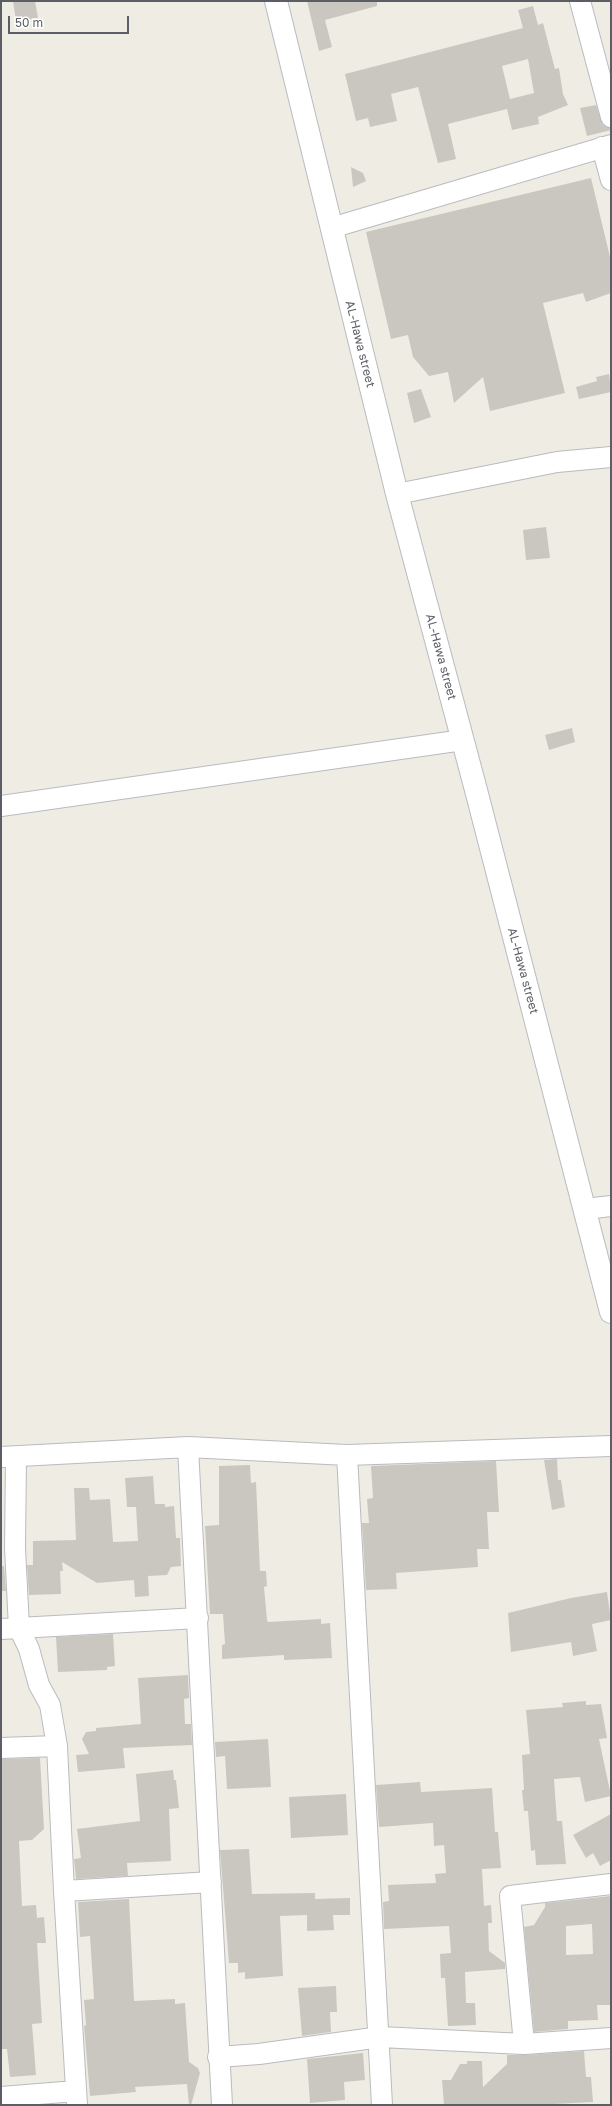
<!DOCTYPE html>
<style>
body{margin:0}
#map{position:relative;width:612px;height:2106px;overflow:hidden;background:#efede3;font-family:"Golos Text",sans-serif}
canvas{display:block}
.frame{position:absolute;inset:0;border:2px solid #5b5f65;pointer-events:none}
.scale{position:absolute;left:8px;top:16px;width:121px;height:18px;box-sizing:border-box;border:2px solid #5b5f65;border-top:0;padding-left:5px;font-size:12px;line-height:14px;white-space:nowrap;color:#5b5f65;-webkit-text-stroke:3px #fff;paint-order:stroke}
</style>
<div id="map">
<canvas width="612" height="2106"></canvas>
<div class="frame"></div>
<div class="scale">50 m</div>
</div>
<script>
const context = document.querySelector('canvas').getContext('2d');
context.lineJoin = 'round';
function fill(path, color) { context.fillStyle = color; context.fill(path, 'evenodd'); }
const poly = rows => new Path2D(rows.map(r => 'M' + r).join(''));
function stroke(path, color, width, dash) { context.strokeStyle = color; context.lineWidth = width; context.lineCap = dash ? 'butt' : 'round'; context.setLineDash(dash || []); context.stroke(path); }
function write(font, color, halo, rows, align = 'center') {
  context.font = font + ' "Golos Text",sans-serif'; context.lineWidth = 4; context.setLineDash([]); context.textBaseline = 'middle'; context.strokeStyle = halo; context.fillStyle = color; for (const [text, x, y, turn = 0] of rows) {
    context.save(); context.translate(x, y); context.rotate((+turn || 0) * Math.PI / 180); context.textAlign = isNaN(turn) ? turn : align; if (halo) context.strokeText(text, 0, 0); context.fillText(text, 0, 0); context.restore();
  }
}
fill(poly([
 [13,1,35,1,38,18,16,21],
 [307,1,377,1,377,6,325,20,332,47,319,51],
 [533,6,538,25,543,23,555,69,559,68,563,94,568,105,538,117,539,124,512,130,507,109,448,124,456,159,438,163,418,87,391,94,397,121,370,127,368,118,356,121,345,74,523,28,518,10],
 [528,59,534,93,510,99,502,66],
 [596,105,603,125,610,128,611,130,587,136,580,108],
 [351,167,363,173,366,181,353,187],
 [591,178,611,261,611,293,586,302,583,293,543,303,565,393,490,411,483,377,454,403,448,372,429,376,413,357,408,335,391,339,366,232],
 [609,374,611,392,579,399,576,387,597,381,596,377],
 [421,389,431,417,414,423,407,393],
 [546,527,550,558,526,560,523,530],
 [572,728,575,742,549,750,545,735],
 [557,1459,558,1480,561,1480,565,1507,552,1510,544,1460],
 [496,1461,499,1512,487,1512,489,1549,477,1549,478,1567,396,1573,397,1589,366,1590,362,1523,369,1523,367,1499,373,1498,371,1466],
 [250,1465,251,1483,256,1482,260,1571,266,1571,267,1586,264,1587,267,1620,268,1622,321,1619,321,1624,330,1623,332,1658,284,1660,284,1655,222,1659,222,1645,225,1644,223,1614,210,1614,205,1526,219,1525,219,1466],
 [153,1476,155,1504,165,1504,165,1507,174,1506,176,1538,180,1538,181,1566,171,1567,167,1575,148,1576,149,1596,135,1597,134,1580,97,1583,62,1562,63,1571,60,1571,61,1594,29,1595,27,1565,33,1565,33,1541,76,1540,74,1488,89,1488,90,1500,110,1499,113,1542,138,1541,136,1507,127,1507,125,1478],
 [1,1566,4,1566,6,1591,1,1591],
 [607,1592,611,1620,592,1624,597,1651,573,1656,571,1642,511,1652,508,1613,571,1598],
 [113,1634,115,1666,107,1667,107,1670,58,1672,56,1637],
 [188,1675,189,1698,184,1699,185,1724,191,1724,192,1745,123,1748,125,1768,78,1772,76,1755,89,1754,82,1739,86,1732,96,1731,96,1728,141,1724,138,1678],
 [586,1701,586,1705,601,1704,607,1738,599,1739,611,1796,585,1802,580,1777,554,1779,557,1821,562,1821,566,1864,536,1865,535,1850,531,1851,528,1811,524,1811,522,1790,524,1790,522,1755,530,1754,526,1710,563,1707,562,1703],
 [268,1739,271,1787,227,1789,225,1756,216,1757,215,1742],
 [40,1758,44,1829,32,1840,19,1841,22,1906,36,1905,37,1918,44,1917,46,1943,37,1943,42,2023,32,2024,36,2075,10,2077,7,2049,1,2049,1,1759],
 [173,1770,174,1780,176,1780,179,1808,169,1809,171,1861,127,1863,128,1876,76,1879,74,1859,81,1858,77,1829,140,1821,136,1774],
 [420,1782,421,1792,492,1788,495,1832,498,1832,501,1868,482,1869,484,1906,491,1905,492,1923,488,1923,489,1951,505,1963,505,1969,465,1972,466,2003,475,2003,476,2025,448,2026,445,1978,441,1978,440,1954,451,1953,449,1926,384,1929,383,1902,389,1901,388,1885,436,1883,435,1874,446,1873,444,1845,434,1846,433,1823,379,1827,376,1785],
 [346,1794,348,1835,291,1838,289,1797],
 [611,1814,611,1860,600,1866,593,1853,586,1858,573,1835],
 [249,1849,252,1894,315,1893,315,1899,350,1898,350,1915,333,1915,334,1930,307,1931,307,1915,280,1916,283,1976,245,1979,245,1972,238,1973,238,1963,229,1963,220,1850],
 [611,1896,611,2005,597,2005,598,2020,568,2021,568,2029,534,2032,524,1927,534,1925,545,1907,545,1903],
 [592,1924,593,1954,566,1955,566,1926],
 [129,1899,134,2001,175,1999,175,2004,185,2003,189,2062,198,2068,200,2073,191,2105,189,2105,187,2084,135,2087,136,2092,90,2096,84,2026,86,2025,84,2000,94,1999,90,1936,80,1937,78,1902],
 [336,1986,337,2012,330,2012,331,2032,302,2036,298,1988],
 [584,2051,586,2077,591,2077,593,2102,534,2105,444,2105,442,2080,451,2080,460,2064,467,2064,467,2061,482,2061,483,2087,507,2064,507,2055,525,2055],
 [363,2053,365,2080,344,2082,345,2100,310,2103,307,2059]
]), '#cac7c0');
const minor = poly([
 [580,1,611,117],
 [602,147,611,180],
 [331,228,611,145],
 [397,494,557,462,611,457],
 [1,806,463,740],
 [585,1209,611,1206],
 [188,1447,222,2105],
 [347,1455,382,2105],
 [1,1457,188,1447,347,1455,611,1446],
 [16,1457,15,1548,19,1628,29,1649,39,1685,50,1705,57,1746,64,1891,77,2105],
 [1,1629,198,1618],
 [1,1748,57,1746],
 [64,1891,211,1882],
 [524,2044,510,1896,611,1884],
 [218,2057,259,2054,380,2037,524,2044,611,2038],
 [1,2097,76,2091]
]);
const tertiary = poly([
 [276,1,397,494,476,790,611,1312]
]);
stroke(minor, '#b8bbc0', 22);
stroke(tertiary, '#b8bbc0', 24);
stroke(minor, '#fff', 20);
stroke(tertiary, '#fff', 22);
write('12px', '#5b5f65', '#fff', [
 ["AL-Hawa street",360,344,76],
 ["AL-Hawa street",441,657,75],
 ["AL-Hawa street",523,971,75]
]);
</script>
